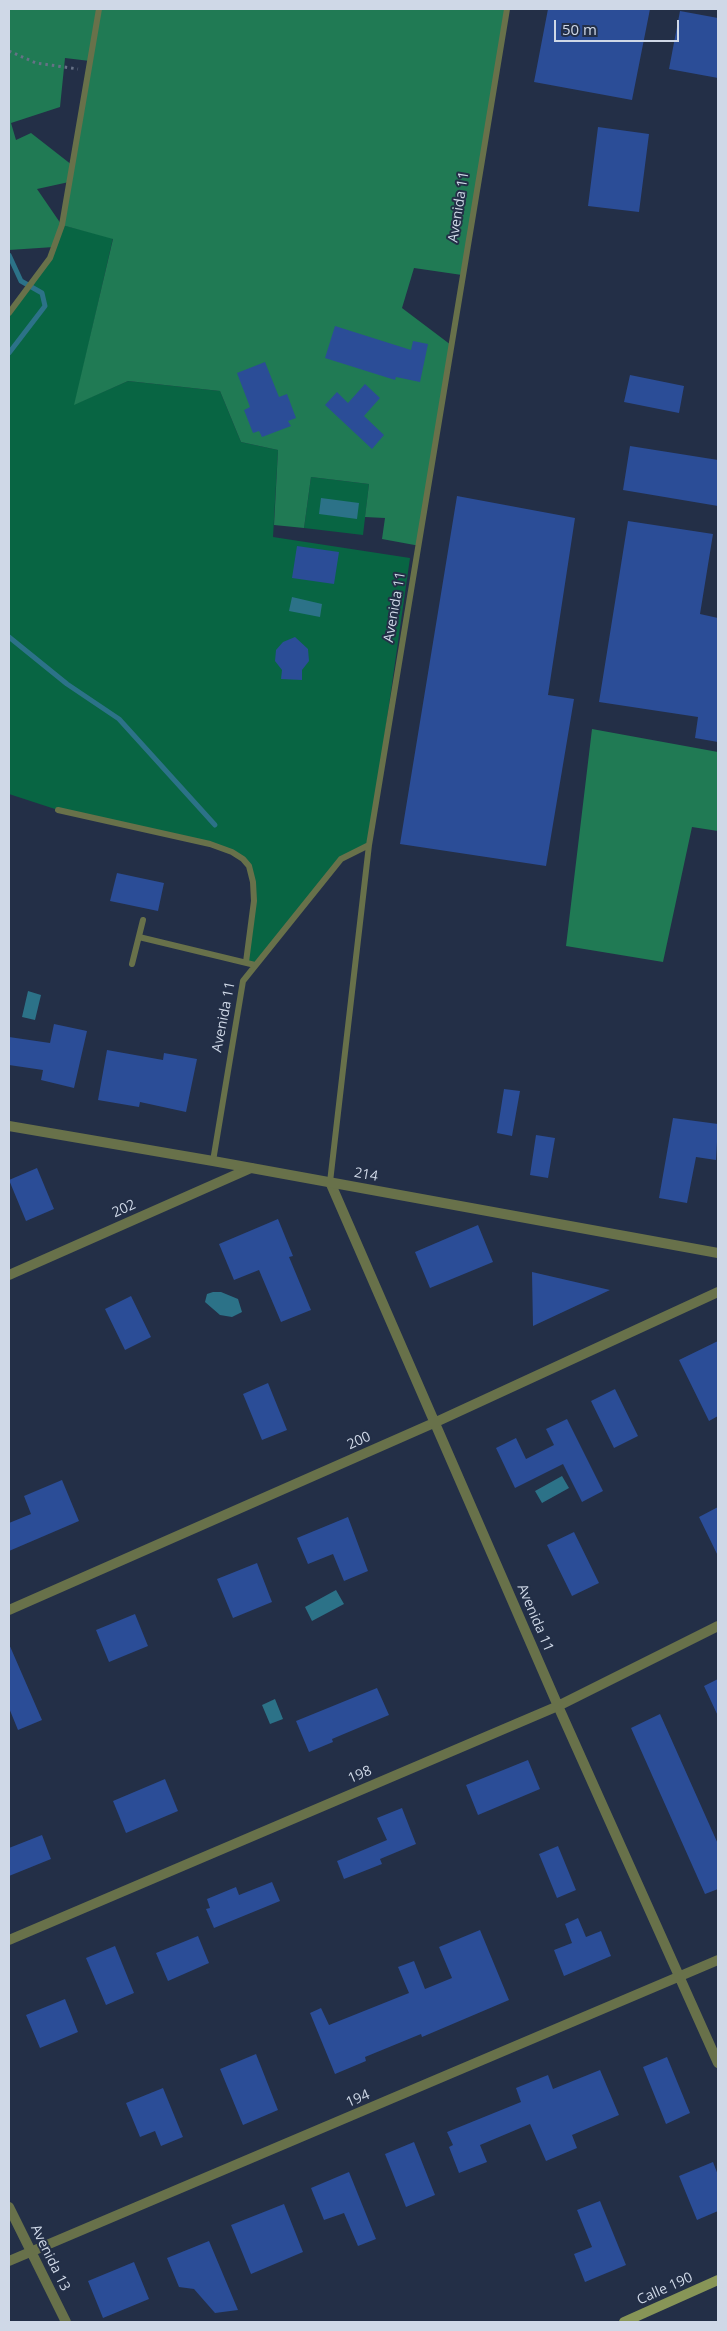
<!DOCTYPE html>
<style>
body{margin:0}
#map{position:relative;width:727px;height:2331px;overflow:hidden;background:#232f47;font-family:"Open Sans",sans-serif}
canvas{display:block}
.frame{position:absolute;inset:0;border:10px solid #cfd8e7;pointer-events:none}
.scale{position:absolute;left:554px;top:20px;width:125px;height:22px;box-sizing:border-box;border:2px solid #cfd8e7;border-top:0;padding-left:6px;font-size:15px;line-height:18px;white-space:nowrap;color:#cfd8e7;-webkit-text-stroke:4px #232f47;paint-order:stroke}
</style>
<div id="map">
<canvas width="727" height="2331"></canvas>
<div class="frame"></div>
<div class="scale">50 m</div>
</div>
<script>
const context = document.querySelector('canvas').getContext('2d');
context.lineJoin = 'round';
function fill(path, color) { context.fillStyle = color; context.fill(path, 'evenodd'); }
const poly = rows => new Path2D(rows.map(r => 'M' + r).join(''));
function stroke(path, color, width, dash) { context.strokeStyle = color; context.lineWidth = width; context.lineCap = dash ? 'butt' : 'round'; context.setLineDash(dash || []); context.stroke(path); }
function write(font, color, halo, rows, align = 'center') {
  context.font = font + ' "Open Sans",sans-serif'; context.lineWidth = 4; context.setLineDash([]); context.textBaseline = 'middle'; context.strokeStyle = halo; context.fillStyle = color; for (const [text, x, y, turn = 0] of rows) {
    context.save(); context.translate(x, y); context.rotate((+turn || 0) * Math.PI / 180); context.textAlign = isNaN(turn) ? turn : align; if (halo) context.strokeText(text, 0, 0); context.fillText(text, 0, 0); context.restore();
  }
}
fill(poly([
 [62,225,113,238,75,404,128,381,220,391,241,442,278,450,273,537,410,558,369,845,341,859,255,965,246,962,254,901,249,866,232,852,58,810,9,794,9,313,42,271],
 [311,477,369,484,363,535,304,528]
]), '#086543');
fill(poly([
 [9,9,99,9,90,61,65,58,60,107,11,123,16,140,31,133,72,165,100,9,507,9,462,275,414,268,402,308,451,345,420,546,382,539,385,518,365,517,369,484,311,477,304,528,274,525,278,450,241,442,220,391,128,381,74,405,113,239,62,225,54,247,9,250],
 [69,182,61,224,37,189],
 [592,729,718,752,718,831,692,827,663,962,566,946]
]), '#207a54');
fill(poly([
 [321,498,359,503,357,519,319,514],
 [292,597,322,604,320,617,289,611],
 [28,991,41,995,35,1020,22,1017],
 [213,1292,221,1292,238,1299,242,1312,232,1317,220,1315,205,1302,207,1294],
 [562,1476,569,1488,542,1503,535,1491],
 [336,1590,344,1604,312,1621,305,1607],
 [275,1699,283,1719,270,1724,262,1705]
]), '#2c7288');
stroke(poly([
 [9,255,21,281,42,293,45,306,9,353],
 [9,637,67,684,119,719,215,825]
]), '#2c7288', 5);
fill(poly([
 [548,9,650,9,632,100,534,82],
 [680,11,718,18,718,78,669,69],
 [598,127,649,134,639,212,588,206],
 [335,326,411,350,413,341,428,344,420,382,396,377,395,380,325,358],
 [265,362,279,397,287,394,296,418,288,421,291,426,262,437,259,431,253,433,244,410,250,407,237,373],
 [630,375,684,386,679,413,624,402],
 [365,384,380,398,364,416,384,435,372,449,325,405,337,392,348,403],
 [630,446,718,460,718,506,623,490],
 [457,496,575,518,548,695,574,699,546,866,400,844],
 [628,521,713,534,700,614,718,618,718,742,695,738,698,717,599,702],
 [297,546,339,552,334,584,292,578],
 [295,637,308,649,309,661,302,670,302,680,281,679,282,670,275,661,276,650,283,642],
 [117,873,164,883,158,911,110,901],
 [54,1024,87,1031,74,1088,41,1080,43,1070,9,1065,9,1037,50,1043],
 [107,1050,163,1060,164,1053,197,1059,186,1112,140,1102,139,1107,98,1100],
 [504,1089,520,1091,512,1136,497,1133],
 [673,1118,718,1124,716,1160,696,1157,687,1203,659,1198],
 [536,1135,555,1138,548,1178,530,1175],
 [37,1168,54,1209,26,1221,9,1180],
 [278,1219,293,1256,289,1257,311,1310,281,1322,259,1270,234,1280,219,1244],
 [478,1225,493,1262,430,1288,415,1252],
 [532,1272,610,1290,533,1326],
 [131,1296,151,1337,125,1350,105,1309],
 [718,1341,718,1416,709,1421,679,1360],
 [268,1383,287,1430,262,1440,243,1394],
 [615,1389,638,1436,614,1448,591,1401],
 [567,1419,603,1491,582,1502,563,1464,515,1488,496,1448,516,1438,526,1459,554,1445,546,1429],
 [62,1480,79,1521,9,1551,9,1523,31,1514,24,1496],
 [718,1507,718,1556,699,1517],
 [348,1517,368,1571,344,1581,333,1554,308,1564,297,1538],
 [574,1532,599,1583,572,1596,547,1545],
 [257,1563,272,1602,233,1618,217,1579],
 [135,1614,148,1646,109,1662,96,1630],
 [9,1644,42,1720,18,1730,9,1708],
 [718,1679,718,1716,704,1686],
 [377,1688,389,1715,332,1739,333,1742,309,1752,296,1721],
 [660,1714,718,1844,718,1889,705,1894,631,1728],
 [528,1760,540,1789,478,1815,466,1785],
 [165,1779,178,1811,126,1833,113,1801],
 [402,1808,416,1844,380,1859,382,1864,344,1879,337,1861,387,1840,377,1818],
 [42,1835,51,1859,9,1876,9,1848],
 [558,1846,576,1890,557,1898,539,1854],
 [272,1882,280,1901,214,1928,206,1909,210,1908,207,1899,236,1887,239,1895],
 [578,1918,586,1937,601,1931,611,1956,564,1976,554,1950,572,1943,565,1924],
 [480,1930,509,2000,422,2037,421,2034,365,2057,366,2061,335,2074,310,2013,321,2008,329,2025,409,1993,398,1967,414,1961,425,1989,452,1978,439,1947],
 [198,1936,209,1963,168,1981,156,1953],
 [115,1946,134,1993,106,2005,86,1958],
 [65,1999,78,2032,40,2048,26,2015],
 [256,2054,278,2110,243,2125,220,2069],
 [667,2057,690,2113,666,2124,643,2067],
 [600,2070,619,2115,572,2135,577,2148,546,2161,530,2124,480,2145,487,2162,459,2173,449,2147,453,2145,447,2132,521,2102,516,2088,548,2075,553,2089],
 [163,2088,183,2137,161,2146,155,2131,140,2137,126,2103],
 [414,2142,435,2195,406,2207,385,2154],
 [713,2162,718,2175,718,2211,697,2220,679,2176],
 [349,2172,376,2239,358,2246,344,2213,324,2220,311,2188],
 [600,2201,626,2265,585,2282,574,2254,592,2247,577,2210],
 [284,2204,303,2252,251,2274,231,2225],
 [209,2241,238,2310,215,2313,194,2289,179,2287,167,2258],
 [134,2262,149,2299,103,2318,88,2281]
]), '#2b4d97');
stroke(poly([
 [9,51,36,63,78,69]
]), '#667186', 3, [2.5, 4]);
stroke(poly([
 [9,313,50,258,62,225,99,9],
 [58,810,210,844,232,852,243,859,249,866,253,882,254,901,246,962],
 [139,937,255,965],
 [132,964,143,920],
 [213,1161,243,981,341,859,369,845,507,9],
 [330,1182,369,845]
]), '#68714a', 6);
stroke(poly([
 [330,1182,558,1706,718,2063],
 [9,1275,251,1168],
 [9,1610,436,1422,718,1292],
 [9,1940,558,1706,718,1626],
 [9,2207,66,2322],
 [9,2261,718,1960]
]), '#68714a', 10);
stroke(poly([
 [9,1126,213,1161,718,1253]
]), '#68714a', 10);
stroke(poly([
 [624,2322,718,2280]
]), '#879557', 10);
write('14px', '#cfd8e7', '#232f47', [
 ["Avenida 11",459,207,-81],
 ["Avenida 11",395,607,-80],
 ["Avenida 11",224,1017,-79],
 ["214",366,1175,10],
 ["202",124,1209,-24],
 ["200",359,1441,-24],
 ["Avenida 11",535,1618,67],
 ["198",360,1775,-23],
 ["194",358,2099,-23],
 ["Avenida 13",50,2258,64],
 ["Calle 190",665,2289,-24]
]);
</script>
